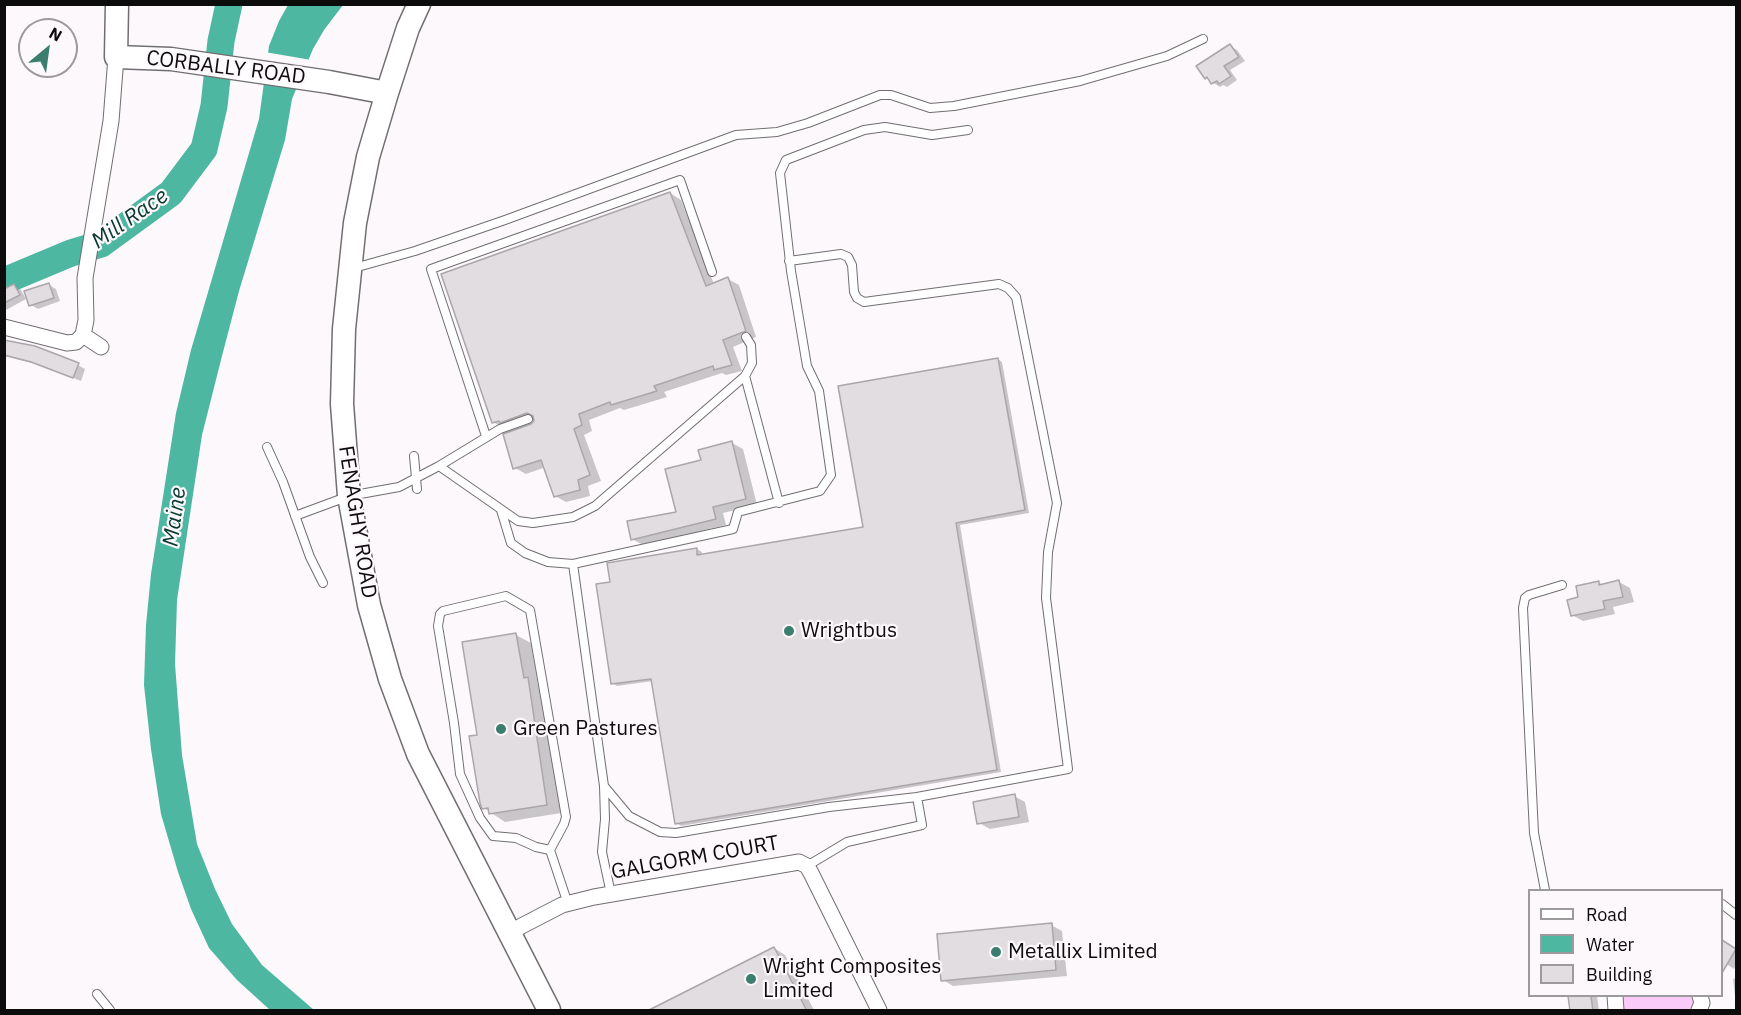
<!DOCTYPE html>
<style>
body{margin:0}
#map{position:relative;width:1741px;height:1015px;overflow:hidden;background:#fcf8fc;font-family:"IBM Plex Sans",sans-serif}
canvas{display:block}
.frame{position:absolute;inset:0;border:6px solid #0d0c0d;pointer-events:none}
.legend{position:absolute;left:1528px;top:889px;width:195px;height:108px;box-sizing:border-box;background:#fcf8fc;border:2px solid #9c9a9c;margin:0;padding:8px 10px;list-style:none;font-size:18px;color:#0d0c0d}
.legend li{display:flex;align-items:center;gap:12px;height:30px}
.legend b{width:30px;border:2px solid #9c9a9c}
.north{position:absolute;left:18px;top:18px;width:60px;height:60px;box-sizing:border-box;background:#fcf8fc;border:2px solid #9c9a9c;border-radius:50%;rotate:29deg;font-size:16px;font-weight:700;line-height:24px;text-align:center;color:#0d0c0d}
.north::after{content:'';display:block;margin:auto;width:21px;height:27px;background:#3b7e6f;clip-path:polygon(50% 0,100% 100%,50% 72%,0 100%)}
</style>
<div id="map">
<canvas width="1741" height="1015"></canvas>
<div class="frame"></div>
<ul class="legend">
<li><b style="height:8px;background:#fff"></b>Road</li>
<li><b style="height:16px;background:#4eb7a1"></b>Water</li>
<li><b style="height:16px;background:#e1dde1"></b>Building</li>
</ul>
<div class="north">N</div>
</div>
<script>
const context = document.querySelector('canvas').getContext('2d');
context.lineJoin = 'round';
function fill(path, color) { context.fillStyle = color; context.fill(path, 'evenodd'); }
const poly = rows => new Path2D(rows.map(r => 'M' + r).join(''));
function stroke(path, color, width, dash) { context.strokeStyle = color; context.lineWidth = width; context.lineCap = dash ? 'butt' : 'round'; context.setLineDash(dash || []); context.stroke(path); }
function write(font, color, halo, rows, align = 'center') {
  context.font = font + ' "IBM Plex Sans",sans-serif'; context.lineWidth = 4.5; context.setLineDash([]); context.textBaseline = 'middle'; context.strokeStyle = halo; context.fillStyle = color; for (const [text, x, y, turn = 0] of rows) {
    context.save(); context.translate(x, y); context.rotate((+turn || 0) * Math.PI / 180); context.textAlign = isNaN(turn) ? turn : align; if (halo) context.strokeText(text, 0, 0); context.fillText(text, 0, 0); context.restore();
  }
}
fill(poly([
 [1622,996,1696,996,1697,1002,1689,1010,1622,1010]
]), '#facbf9');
fill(poly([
 [288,5,343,5,324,30,313,49,292,99,285,140,239,291,222,356,202,435,177,600,175,664,182,755,197,844,215,889,232,924,262,965,314,1010,270,1010,237,980,209,948,191,909,178,872,161,814,151,749,144,685,146,625,151,574,176,413,191,350,259,119,269,46,279,21]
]), '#4eb7a1');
fill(poly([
 [265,52,311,60,300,89,260,83]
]), '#fcf8fc');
fill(poly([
 [1230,46,1237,50,1245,61,1230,70,1237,80,1227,87,1223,85,1220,87,1206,78],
 [670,193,681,200,714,284,728,279,739,285,756,337,733,347,742,371,726,375,722,373,664,392,667,397,624,410,620,408,589,420,592,431,584,435,601,481,588,486,590,496,566,502,555,496,546,467,526,474,515,468,531,426,537,419,512,428,504,428,493,422],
 [49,285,56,289,60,301,38,309,31,305],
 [14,286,21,290,26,299,6,310,4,290],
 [4,341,78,365,85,369,81,381,40,365,4,356],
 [998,359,1002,362,1029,513,960,525,1001,772,681,826,676,823,653,681,617,686,612,683,611,583,609,564,697,549,702,552,701,556,865,528],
 [732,443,743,449,757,505,723,513,726,525,643,545,632,539,678,513,703,462],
 [1598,582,1603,585,1619,582,1630,588,1634,602,1613,607,1615,614,1583,621,1572,615,1580,598],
 [516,635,531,643,538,685,543,688,561,813,505,822,484,808,479,736],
 [1014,796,1025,802,1029,822,990,829,979,823],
 [1051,925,1062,931,1067,976,953,986,943,980],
 [1722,943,1736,951,1736,964,1734,969,1722,961],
 [774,948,785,955,814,1010,651,1010],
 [1736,978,1736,1005,1733,979],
 [1569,996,1597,996,1599,1010,1570,1010]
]), '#0003');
stroke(poly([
 [4,281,71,253,101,244,171,193,204,149,214,106,221,41,229,4]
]), '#4eb7a1', 27);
const building = poly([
 [1230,44,1239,57,1224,66,1231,76,1219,84,1217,81,1211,84,1207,77,1205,79,1196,66,1230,44],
 [670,192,706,286,728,277,746,331,723,340,732,365,714,370,713,366,654,386,657,391,611,405,610,402,579,414,582,425,574,429,590,475,578,480,580,490,554,497,541,460,513,469,503,434,531,424,534,421,533,416,527,413,500,423,499,421,492,423,441,274,670,192],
 [49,283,54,298,29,306,24,291,49,283],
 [14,284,20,295,4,303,4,289,14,284],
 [4,340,35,346,79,363,73,378,31,362,4,355,4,340],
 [998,358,1025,510,956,523,997,770,675,824,651,679,611,684,596,584,610,582,607,563,697,548,697,555,863,527,838,386,998,358],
 [732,441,746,499,713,507,716,519,631,540,627,521,676,512,665,469,701,460,698,450,732,441],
 [1619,580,1623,597,1603,601,1605,609,1571,616,1567,600,1578,597,1576,586,1599,581,1599,585,1619,580],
 [516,633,524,678,528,677,547,805,489,814,488,808,482,809,480,803,469,736,477,735,462,642,516,633],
 [1015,794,1019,817,977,824,973,802,1015,794],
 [1052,923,1056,970,941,981,937,934,1052,923],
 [1722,940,1736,949,1722,973,1722,940],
 [774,947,807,1011,647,1011,774,947],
 [1568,996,1591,996,1593,1011,1570,1011,1568,996]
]);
fill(building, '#e1dde1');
stroke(building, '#aaa6aa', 1.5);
const lane = poly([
 [354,268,415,251,505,220,736,135,777,132,808,123,880,95,891,95,930,108,954,106,1080,81,1167,56,1203,39],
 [745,376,779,503],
 [486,436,431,269,680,180,712,272],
 [267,447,283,482,310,557,323,583],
 [414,456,417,489],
 [439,466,518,521,533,523,573,517,595,506,745,376,752,363,751,345,746,337],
 [501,510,511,543,525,553,548,562,573,564,733,529,738,512,820,491,831,475,819,391,807,366,791,271,780,173,786,160,864,130,885,127,932,135,968,130],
 [295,516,349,496,399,487,439,466,500,429,528,419],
 [573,564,604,786,629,816,660,832,676,833,829,807,917,797,1068,769,1046,598,1048,552,1057,503,1016,297,1008,288,999,284,864,302,857,298,854,292,852,265,848,257,841,254,789,261],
 [604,786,605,819,602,852,611,894],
 [550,850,536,847,516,838,493,836,480,818,460,774,454,723,438,626,440,614,443,611,506,596,530,610,566,817,564,824,550,850,568,904],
 [807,866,847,842,922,825,917,797],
 [1545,890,1534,833,1523,608,1525,598,1529,595,1562,585],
 [1722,904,1736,915],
 [97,994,110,1010]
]);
const street = poly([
 [4,327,67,343,76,342,83,335,86,320,85,278,111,121,116,57],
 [83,335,101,347],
 [508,933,562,905,594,897,799,862,807,866,811,873,879,1010],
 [1615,996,1616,1010],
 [1699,1010,1702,1003,1700,996]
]);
const secondary = poly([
 [117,4,116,57,171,59,329,82,387,93],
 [419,4,408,28,387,93,368,157,355,223,344,329,342,404,349,496,369,605,390,679,418,754,549,1010]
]);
stroke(lane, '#716e71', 10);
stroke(street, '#716e71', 17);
stroke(secondary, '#716e71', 25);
stroke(lane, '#fff', 8);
stroke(street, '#fff', 15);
stroke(secondary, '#fff', 22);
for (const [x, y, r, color] of [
 [789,631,6,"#3b7e6f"],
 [501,729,6,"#3b7e6f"],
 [996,952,6,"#3b7e6f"],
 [751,979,6,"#3b7e6f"]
]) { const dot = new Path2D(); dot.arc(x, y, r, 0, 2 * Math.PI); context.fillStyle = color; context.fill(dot); stroke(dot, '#fcf8fc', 2); }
write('21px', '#0d0c0d', '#fcf8fc', [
 ["CORBALLY ROAD",226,68,7],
 ["FENAGHY ROAD",357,522,81],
 ["GALGORM COURT",695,858,-10]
]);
write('21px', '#0d0c0d', '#fcf8fc', [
 ["Wrightbus",801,631],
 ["Green Pastures",513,729],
 ["Metallix Limited",1008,952],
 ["Wright Composites",763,967],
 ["Limited",763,991]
], 'left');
write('italic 22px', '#073930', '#fcf8fc', [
 ["Mill Race",130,219,-35],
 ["Maine",175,517,-82]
]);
</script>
